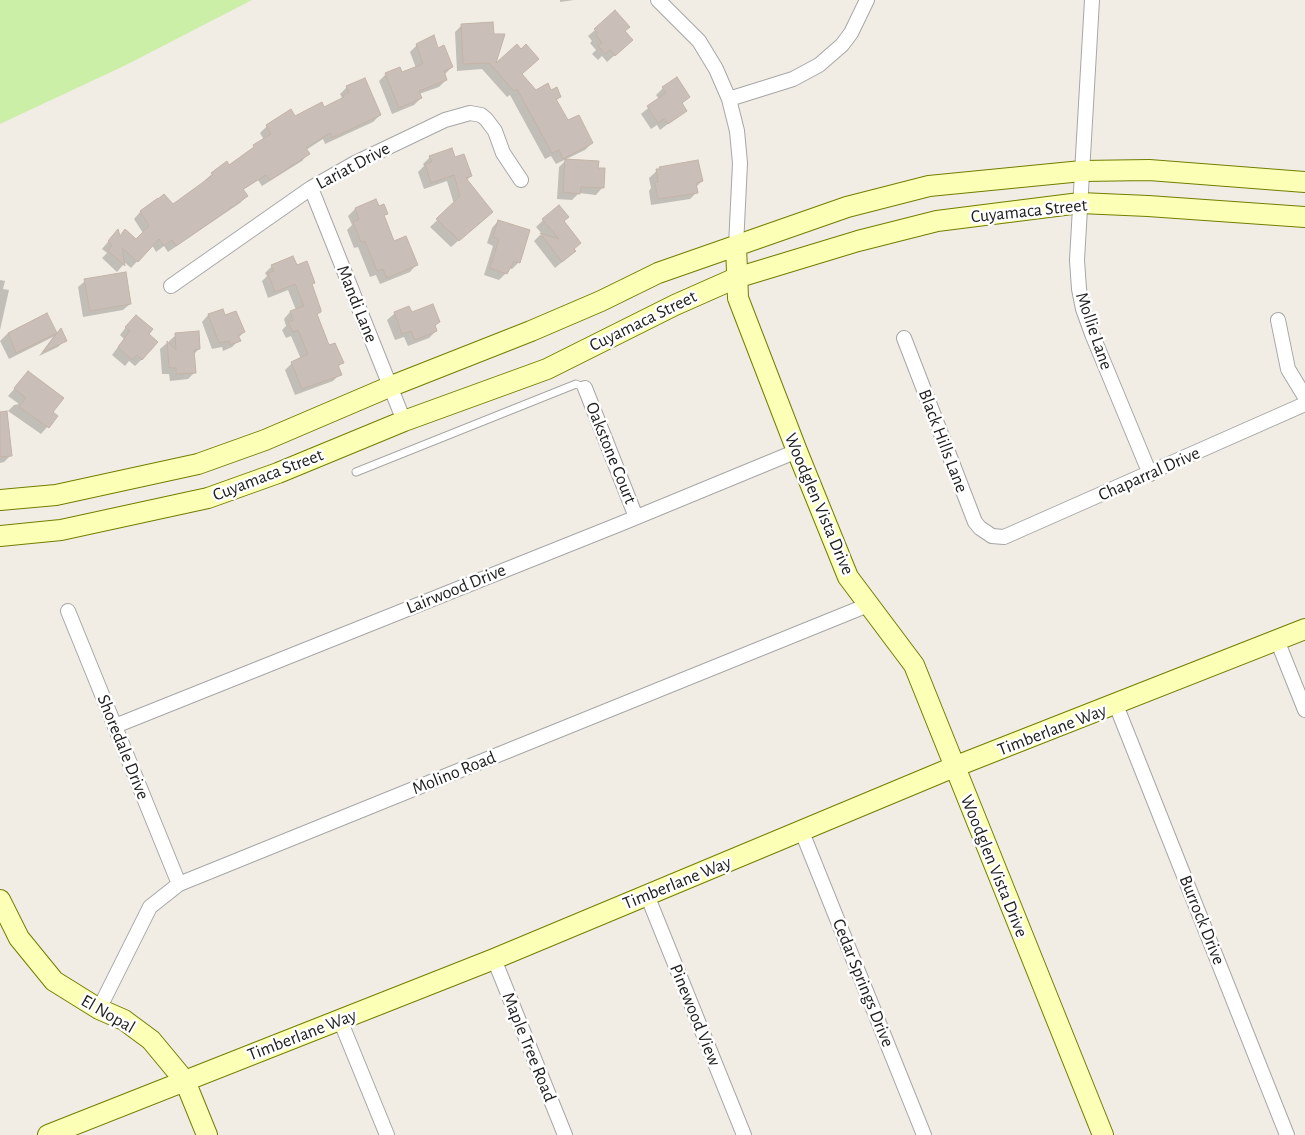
<!DOCTYPE html>
<style>
body{margin:0}
canvas{display:block;background:#f1ede5}
</style>
<canvas width="1305" height="1135"></canvas>
<script>
const context = document.querySelector('canvas').getContext('2d');
context.lineJoin = 'round';
function fill(path, color) { context.fillStyle = color; context.fill(path, 'evenodd'); }
const poly = rows => new Path2D(rows.map(r => 'M' + r).join(''));
function stroke(path, color, width, dash) { context.strokeStyle = color; context.lineWidth = width; context.lineCap = dash ? 'butt' : 'round'; context.setLineDash(dash || []); context.stroke(path); }
function write(font, color, halo, rows, align = 'center') {
  context.font = font + ' "Alegreya Sans",sans-serif'; context.lineWidth = 5; context.setLineDash([]); context.textBaseline = 'middle'; context.strokeStyle = halo; context.fillStyle = color; for (const [text, x, y, turn = 0] of rows) {
    context.save(); context.translate(x, y); context.rotate((+turn || 0) * Math.PI / 180); context.textAlign = isNaN(turn) ? turn : align; if (halo) context.strokeText(text, 0, 0); context.fillText(text, 0, 0); context.restore();
  }
}
fill(poly([
 [0,0,252,0,126,65,0,124]
]), '#cbefa7');
fill(poly([
 [560,0,574,0,560,2],
 [462,25,493,67,521,74,535,91,551,92,560,96,556,101,568,121,592,143,585,150,556,164,551,156,545,159,510,95,507,97,482,69,457,71,455,32],
 [595,30,624,32,624,47,607,62,602,56,598,60,592,54,596,50,590,43,592,41,588,36],
 [417,45,438,49,452,67,445,74,446,80,439,87,419,94,421,98,414,105,392,114,379,81,386,74,401,74,416,68,410,52],
 [347,87,380,115,373,122,325,144,323,139,306,150,308,154,302,161,262,186,258,180,243,190,247,196,240,203,168,252,164,246,156,252,152,245,131,268,123,261,123,265,117,272,102,258,107,253,102,249,112,237,136,241,143,233,134,219,140,212,172,206,206,182,205,180,212,174,229,166,264,140,260,133,267,126,323,109,339,101,342,98,340,94],
 [663,88,689,97,681,104,686,110,660,130,657,125,651,129,641,114,659,99,656,95],
 [430,157,454,159,471,176,466,181,484,218,451,247,430,227,454,204,447,181,424,189,418,172,424,166,423,164],
 [566,160,602,188,596,195,579,193,572,200,557,199,559,167],
 [660,168,702,181,696,187,697,192,690,199,651,205,649,191,651,188,649,178],
 [375,201,378,208,387,213,383,217,393,242,416,265,410,272,380,284,376,275,370,277,358,247,354,248,347,230,352,225,348,216,355,209],
 [543,220,563,222,573,250,567,258,555,268,534,241,540,235,544,236,536,227],
 [498,221,519,262,512,269,509,268,506,273,499,280,484,275,493,246,487,243,492,228],
 [272,266,296,267,314,283,311,285,320,311,316,315,329,347,343,362,337,368,340,374,333,381,295,395,285,370,292,363,301,359,291,336,286,338,282,330,286,326,284,319,290,312,296,310,288,290,268,298,262,281,267,276,265,273],
 [0,280,5,281,3,289,9,290,0,330],
 [85,281,130,304,123,310,83,317,78,287],
 [409,308,411,314,439,322,434,327,436,331,429,338,408,346,404,337,395,340,387,320,394,314],
 [222,310,225,317,244,332,238,338,239,340,232,347,223,351,222,347,212,349,202,322,208,315],
 [47,315,56,334,65,340,58,347,39,356,53,337,9,359,0,341,7,334],
 [129,323,147,334,142,359,135,366,129,361,125,366,112,355,124,339,120,335],
 [176,335,199,349,193,355,194,373,188,379,170,381,169,374,162,374,160,349,167,343,169,345,169,341],
 [22,380,56,417,41,434,8,411,14,405,19,404,8,396],
 [0,414,11,455,4,462,0,463]
]), '#0003');
const building = poly([
 [615,10,630,27,625,31,633,40,615,56,610,50,605,54,598,46,602,43,596,35,598,33,594,29,615,10],
 [493,22,494,34,505,34,496,63,517,44,521,49,526,44,539,59,522,74,536,90,548,83,551,90,557,87,561,97,556,99,568,120,579,115,593,143,563,159,559,150,552,153,517,89,514,91,489,63,463,64,461,24,493,22],
 [434,35,438,48,444,45,453,67,444,71,447,80,419,91,422,98,399,108,385,73,400,67,402,72,423,64,416,44,434,35],
 [677,77,690,97,682,103,687,111,668,124,664,119,658,123,647,106,666,93,662,87,677,77],
 [365,78,381,115,332,138,330,133,306,148,310,154,288,168,270,180,266,175,243,189,248,196,176,246,172,240,164,246,159,239,138,262,122,248,125,266,108,251,112,245,108,241,118,229,120,236,125,229,136,239,149,226,140,211,158,198,158,199,164,194,173,204,213,175,211,173,227,161,229,165,254,147,253,145,271,134,266,125,291,109,295,116,322,102,324,107,344,97,343,95,349,92,346,86,365,78],
 [452,148,455,157,464,154,472,176,466,178,493,212,459,241,453,234,444,227,441,223,436,219,460,196,454,175,431,183,425,164,432,162,429,156,452,148],
 [565,159,599,161,598,168,605,168,604,188,581,187,580,194,563,192,565,159],
 [698,160,703,181,696,183,698,193,658,199,655,183,658,182,656,169,660,169,659,167,698,160],
 [376,199,379,206,384,204,388,214,384,215,394,241,406,236,418,265,387,278,383,269,377,271,365,241,361,242,353,222,359,219,355,208,376,199],
 [559,205,569,217,564,221,581,243,574,249,576,251,562,262,540,233,559,239,542,219,559,205],
 [498,220,530,230,520,263,514,261,507,274,490,268,499,239,493,237,498,220],
 [293,256,297,265,307,261,315,283,312,284,321,310,321,312,317,314,329,345,335,343,344,363,338,365,342,375,302,389,291,362,308,354,298,330,293,332,288,322,293,320,290,311,304,306,295,284,275,292,268,273,274,271,271,265,293,256],
 [126,272,131,304,90,311,84,279,126,272],
 [433,304,440,322,435,325,437,331,415,340,411,331,402,334,394,312,409,306,412,312,433,304],
 [223,309,225,315,236,311,245,332,238,335,241,341,230,345,229,341,219,343,208,314,223,309],
 [47,313,57,333,61,328,67,341,43,352,57,333,16,353,8,333,47,313],
 [136,315,153,329,149,334,158,342,142,360,137,355,132,360,118,347,130,331,125,327,136,315],
 [199,331,200,349,194,350,196,373,176,374,176,368,169,368,167,341,176,350,175,333,199,331],
 [28,371,64,398,53,412,58,416,49,428,19,407,26,398,14,388,28,371],
 [7,411,12,456,0,457,0,412,7,411]
]);
fill(building, '#cabfb8');
stroke(building, '#c4b3a6', 1);
const lane = poly([
 [356,472,576,384,585,388]
]);
const street = poly([
 [658,0,699,41,716,69,729,99,737,131,740,163,736,246],
 [1092,0,1077,260,1079,289,1083,309,1092,334,1150,474],
 [729,99,793,79,819,65,842,45,851,33,867,0],
 [311,188,404,421],
 [171,286,311,188,355,163,445,120,470,113,481,115,486,119,495,131,503,153,521,180],
 [1278,320,1288,369,1305,397],
 [904,338,975,522,980,528,992,536,1004,537,1305,404],
 [585,388,636,517],
 [68,611,179,884],
 [1277,640,1305,710],
 [1116,705,1287,1135],
 [115,726,620,524,797,451],
 [802,832,924,1135],
 [647,895,744,1135],
 [494,959,565,1135],
 [99,1009,150,907,179,884,868,605],
 [340,1020,387,1135]
]);
const secondary = poly([
 [736,246,738,298,797,451,848,577,914,665,1103,1135],
 [0,500,56,495,198,464,265,440,389,387,531,331,601,301,658,273,847,207,929,186,1082,171,1149,170,1305,182],
 [0,536,61,530,208,498,278,473,404,421,547,369,675,305,736,278,858,241,937,221,1080,203,1148,206,1305,217],
 [0,900,19,938,54,981,99,1009,124,1020,151,1040,185,1081,207,1135],
 [48,1135,494,959,954,767,1305,629]
]);
stroke(lane, '#a7a7a7', 9);
stroke(street, '#a7a7a7', 16);
stroke(secondary, '#717e00', 22);
stroke(lane, '#fff', 7);
stroke(street, '#fff', 14);
stroke(secondary, '#fcffb6', 20);
write('18px', '#202020', '#fff', [
 ["Lariat Drive",353,166,-28],
 ["Cuyamaca Street",1029,211,-6],
 ["Mandi Lane",357,304,68],
 ["Cuyamaca Street",643,321,-26],
 ["Mollie Lane",1094,331,71],
 ["Black Hills Lane",943,441,69],
 ["Oakstone Court",611,453,68],
 ["Chaparral Drive",1149,474,-24],
 ["Cuyamaca Street",268,475,-21],
 ["Woodglen Vista Drive",819,504,67],
 ["Lairwood Drive",456,589,-22],
 ["Timberlane Way",1052,730,-21],
 ["Shoredale Drive",123,747,68],
 ["Molino Road",454,773,-22],
 ["Woodglen Vista Drive",994,866,68],
 ["Timberlane Way",677,883,-22],
 ["Burrock Drive",1202,920,68],
 ["Cedar Springs Drive",863,983,68],
 ["El Nopal",108,1014,30],
 ["Pinewood View",695,1015,68],
 ["Timberlane Way",302,1035,-21],
 ["Maple Tree Road",529,1047,68]
]);
</script>
